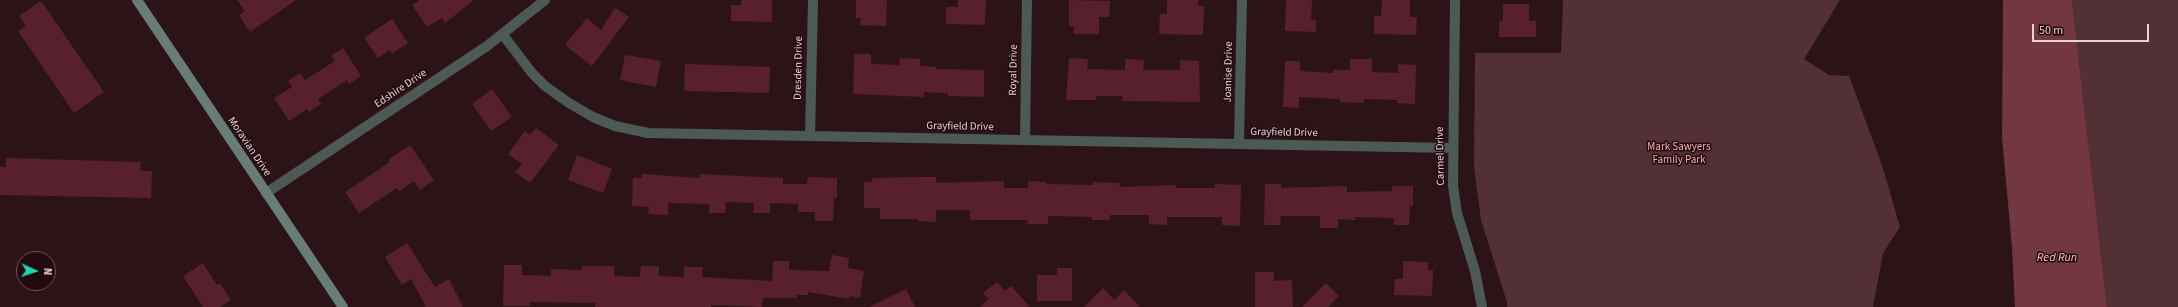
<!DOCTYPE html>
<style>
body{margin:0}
#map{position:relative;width:2178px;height:307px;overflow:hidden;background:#2c1317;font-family:"Source Sans 3",sans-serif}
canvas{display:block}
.north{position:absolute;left:16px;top:251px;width:40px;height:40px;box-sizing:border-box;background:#210a0e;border:1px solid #705a5e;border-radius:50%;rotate:93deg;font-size:11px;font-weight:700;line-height:16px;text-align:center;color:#e6d3d5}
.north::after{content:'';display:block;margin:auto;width:14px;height:18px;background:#1bd5b1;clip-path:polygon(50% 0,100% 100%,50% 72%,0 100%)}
.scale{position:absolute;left:2032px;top:24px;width:117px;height:18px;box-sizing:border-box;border:2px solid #e6d3d5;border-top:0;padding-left:5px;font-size:12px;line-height:14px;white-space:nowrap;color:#e6d3d5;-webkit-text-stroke:3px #210a0e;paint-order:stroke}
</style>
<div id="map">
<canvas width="2178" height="307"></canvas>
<div class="north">N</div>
<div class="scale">50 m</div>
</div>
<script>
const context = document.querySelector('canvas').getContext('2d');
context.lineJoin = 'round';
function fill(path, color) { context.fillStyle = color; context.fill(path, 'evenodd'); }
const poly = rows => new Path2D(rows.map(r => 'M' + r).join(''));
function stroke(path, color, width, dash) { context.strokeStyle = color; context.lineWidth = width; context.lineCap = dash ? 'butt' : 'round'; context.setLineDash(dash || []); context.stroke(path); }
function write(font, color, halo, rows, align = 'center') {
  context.font = font + ' "Source Sans 3",sans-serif'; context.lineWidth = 3; context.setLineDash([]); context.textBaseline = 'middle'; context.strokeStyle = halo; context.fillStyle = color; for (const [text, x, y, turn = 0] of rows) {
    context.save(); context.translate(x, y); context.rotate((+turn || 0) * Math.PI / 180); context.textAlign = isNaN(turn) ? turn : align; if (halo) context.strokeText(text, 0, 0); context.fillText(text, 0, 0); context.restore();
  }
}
fill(poly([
 [1563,0,1840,0,1804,59,1829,75,1849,76,1883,168,1900,227,1883,253,1873,307,1507,307,1507,302,1481,220,1474,167,1475,53,1561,53],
 [2072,0,2178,0,2178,307,2107,307]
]), '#523035');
fill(poly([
 [2003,0,2072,0,2107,307,2015,307,2012,248,2002,137]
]), '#723741');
fill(poly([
 [237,0,296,0,250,32,239,15,245,11],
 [420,0,474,0,445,23,442,18,427,27,412,5],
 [741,0,772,0,772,22,731,21,731,5,741,5],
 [856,0,887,0,886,26,860,25,861,18,856,18],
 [958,0,986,0,985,25,946,24,946,7,958,7],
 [1069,0,1110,1,1109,17,1099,17,1099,34,1073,34,1074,26,1069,26],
 [1167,0,1198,0,1198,6,1204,6,1203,35,1159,34,1160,14,1167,14],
 [1286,0,1312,0,1311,19,1316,20,1316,32,1285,31],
 [1382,0,1410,0,1410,17,1417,17,1416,35,1374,34,1374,16,1381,16],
 [41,1,104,92,74,113,18,31,26,26,19,16],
 [1503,4,1529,4,1529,21,1536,21,1536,37,1499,37,1499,21,1503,21],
 [615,8,629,17,592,66,565,45,587,18,601,30],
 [392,19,408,43,392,54,390,50,378,58,364,38],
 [343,48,361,76,349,84,347,80,318,99,321,104,309,112,307,109,289,121,274,98,292,87,288,81,300,73,305,80,335,61,331,56],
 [854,54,871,54,871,64,899,65,900,58,920,59,920,66,936,67,936,69,984,70,984,97,948,96,948,93,924,92,924,97,853,94],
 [625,55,661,61,656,87,620,80],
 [1069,58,1088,59,1087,69,1125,70,1125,59,1144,60,1143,70,1180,70,1180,60,1199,61,1200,102,1122,101,1123,96,1096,96,1096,100,1066,100],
 [1350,59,1372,59,1372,72,1398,73,1398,64,1416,65,1415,104,1397,103,1397,100,1364,99,1364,103,1340,102,1340,99,1299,97,1299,108,1283,107,1285,61,1300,61,1300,71,1333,73,1333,70,1350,70],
 [685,64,770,67,769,93,684,91],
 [492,89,512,117,491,131,472,104],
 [536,128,559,145,530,183,515,172,522,164,508,154,525,131,530,135],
 [410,145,434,180,420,190,414,181,400,191,397,188,359,213,345,192,390,162,388,160],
 [577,155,612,169,603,193,568,180],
 [6,158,141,162,140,171,152,171,151,198,0,195,0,167,6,167],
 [642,174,699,178,700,174,783,178,783,184,807,184,808,177,837,178,837,198,834,198,833,221,815,221,815,212,798,212,798,204,770,203,770,213,753,213,754,203,726,202,725,213,709,213,709,204,668,203,668,215,648,214,649,207,632,206,633,178,642,178],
 [918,177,936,177,936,183,1004,181,1004,188,1028,188,1028,181,1046,182,1046,184,1093,185,1093,182,1119,183,1120,187,1176,185,1176,188,1215,188,1215,184,1241,185,1240,226,1222,225,1222,217,1167,217,1167,225,1149,224,1149,215,1110,215,1110,220,1092,220,1092,217,1048,216,1048,224,1027,224,1028,220,970,220,970,210,936,210,936,222,918,221,918,219,880,219,880,208,864,208,864,182,872,182,872,178],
 [1265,184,1281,184,1281,188,1347,186,1347,192,1392,191,1392,186,1413,186,1413,206,1410,206,1409,225,1394,225,1394,218,1355,217,1355,220,1338,219,1338,228,1320,228,1320,216,1281,216,1280,225,1264,225],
 [407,243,435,287,449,279,463,307,426,307,411,279,402,285,385,257],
 [832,255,849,258,848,268,864,271,860,298,849,296,849,299,808,292,808,295,797,295,797,298,763,298,762,307,711,305,711,307,595,307,595,303,530,302,530,306,503,306,504,265,522,265,522,275,551,276,551,269,582,270,582,266,614,266,614,276,640,277,641,266,659,266,659,276,684,277,684,267,703,267,702,277,772,281,773,261,789,261,789,270,829,271],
 [1403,261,1428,262,1428,270,1433,270,1432,296,1394,295,1395,279,1403,279],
 [203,263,217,285,220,283,231,300,220,307,203,307,183,276],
 [1057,268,1072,268,1072,301,1037,301,1037,275,1057,275],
 [1255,272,1274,272,1274,281,1292,280,1293,307,1255,307],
 [997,282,1005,291,1011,286,1030,307,980,307,989,299,983,293],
 [1326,283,1339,296,1328,307,1302,307],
 [1103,288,1114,300,1124,290,1140,307,1084,307],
 [906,289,915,307,869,307]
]), '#58202c');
stroke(poly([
 [1455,0,1453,186,1457,213,1475,271,1482,307],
 [503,35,532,73,545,86,569,103,593,117,615,126,648,133,1452,148],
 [810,136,813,0],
 [1025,140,1027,0],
 [1239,144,1242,0],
 [266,193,487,46,545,0]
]), '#4c5a56', 10);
stroke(poly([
 [137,0,343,307]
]), '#677e77', 10);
write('11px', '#e6d3d5', '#210a0e', [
 ["Dresden Drive",799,68,-89],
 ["Royal Drive",1014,70,-89],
 ["Joanise Drive",1229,72,-89],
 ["Edshire Drive",401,89,-34],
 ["Grayfield Drive",960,127,1],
 ["Grayfield Drive",1284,133,1],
 ["Moravian Drive",249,147,56],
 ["Carmel Drive",1441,156,-91]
]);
write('11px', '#faadb8', '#210a0e', [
 ["Mark Sawyers",1679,148],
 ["Family Park",1679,161]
]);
write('italic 12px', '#fdc2c9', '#210a0e', [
 ["Red Run",2057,258]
]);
</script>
